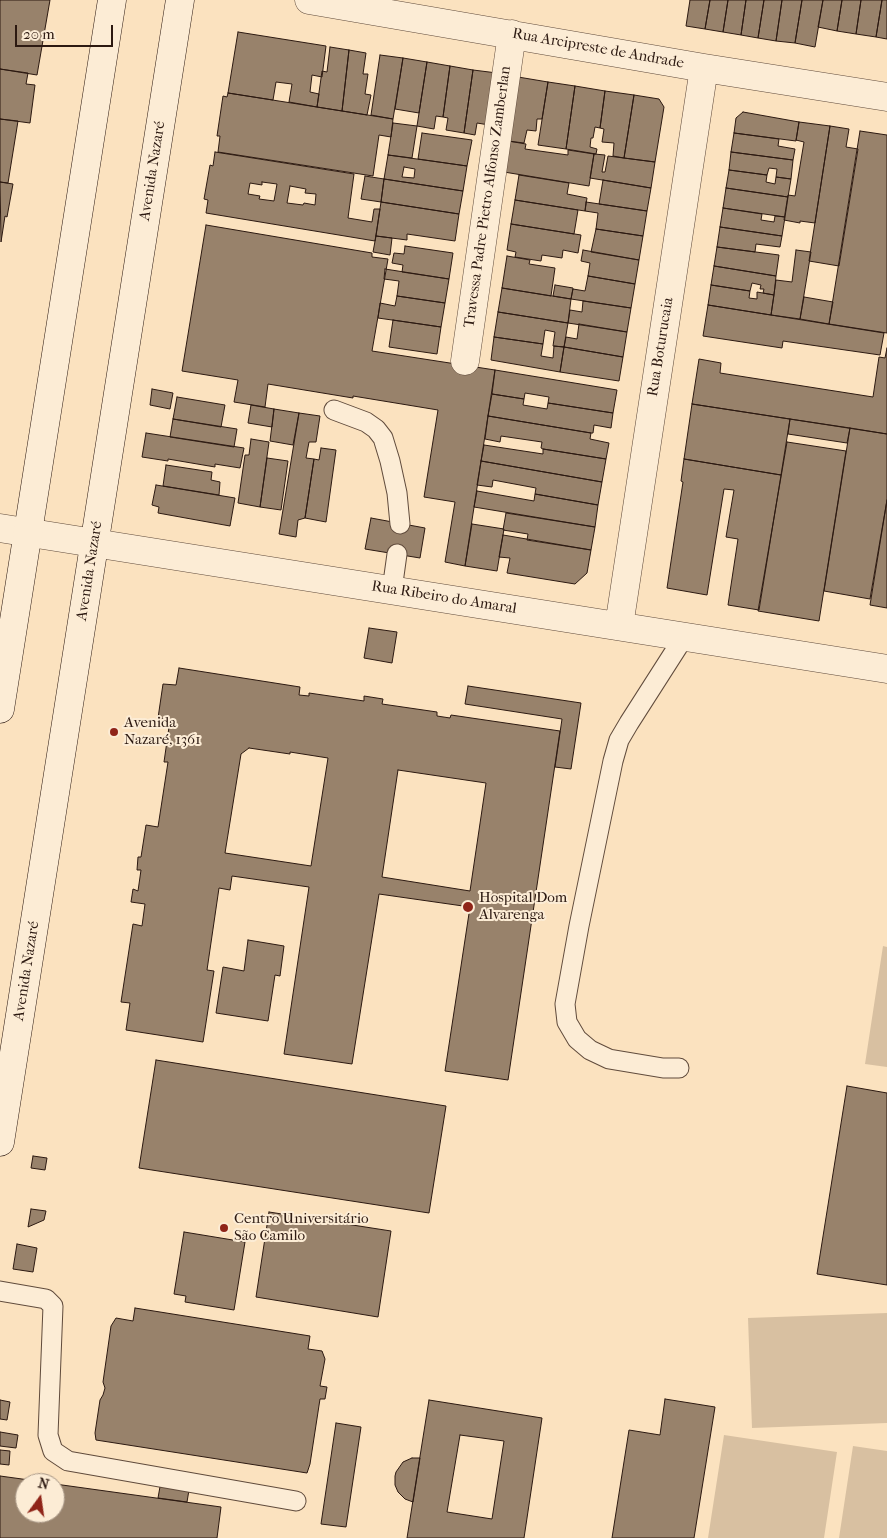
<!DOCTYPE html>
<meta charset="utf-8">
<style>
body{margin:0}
#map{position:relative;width:887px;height:1538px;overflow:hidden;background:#fbe2bf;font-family:"IM FELL French Canon",serif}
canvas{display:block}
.north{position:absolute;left:15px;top:1473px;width:50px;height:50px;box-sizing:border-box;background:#fcecd5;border:1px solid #a99887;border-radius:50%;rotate:14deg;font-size:14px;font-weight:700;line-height:20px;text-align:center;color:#2c1911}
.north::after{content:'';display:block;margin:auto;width:18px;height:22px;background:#8f2418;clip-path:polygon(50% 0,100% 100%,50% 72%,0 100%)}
.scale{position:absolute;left:15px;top:25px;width:98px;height:22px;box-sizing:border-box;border:2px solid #2c1911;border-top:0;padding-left:6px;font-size:15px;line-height:18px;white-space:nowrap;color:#2c1911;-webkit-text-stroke:4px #fcecd5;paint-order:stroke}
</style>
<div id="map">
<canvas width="887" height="1538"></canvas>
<div class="north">N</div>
<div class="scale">20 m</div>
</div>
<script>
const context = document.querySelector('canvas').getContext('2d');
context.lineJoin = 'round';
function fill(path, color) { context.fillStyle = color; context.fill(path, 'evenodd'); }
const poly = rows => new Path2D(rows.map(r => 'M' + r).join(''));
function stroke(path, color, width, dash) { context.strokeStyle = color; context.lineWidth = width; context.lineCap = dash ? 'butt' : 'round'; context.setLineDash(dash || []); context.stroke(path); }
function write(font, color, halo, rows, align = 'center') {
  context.font = font + ' "IM FELL French Canon",serif'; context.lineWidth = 4; context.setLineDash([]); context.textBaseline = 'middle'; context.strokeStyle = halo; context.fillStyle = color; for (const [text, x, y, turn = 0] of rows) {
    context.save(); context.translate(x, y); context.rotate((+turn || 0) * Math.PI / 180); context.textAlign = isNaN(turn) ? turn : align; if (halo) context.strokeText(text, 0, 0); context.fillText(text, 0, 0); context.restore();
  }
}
fill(poly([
 [883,946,887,947,887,1067,865,1064],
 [887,1313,887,1423,752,1428,748,1318],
 [724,1435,837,1452,824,1538,708,1538],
 [853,1446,887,1451,887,1538,839,1538]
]), '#d8c0a1');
const building = poly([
 [0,0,50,0,37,75,0,69,0,0],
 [690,0,710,0,705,29,686,26,690,0],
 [710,0,728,0,723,32,705,29,710,0],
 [728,0,746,0,741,35,723,32,728,0],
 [746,0,764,0,758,38,741,35,746,0],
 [764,0,782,0,776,41,758,38,764,0],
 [782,0,802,0,795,43,776,41,782,0],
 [802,0,823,0,815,47,795,43,802,0],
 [823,0,842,0,837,31,818,27,823,0],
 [842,0,861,0,856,34,837,31,842,0],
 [861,0,882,0,876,37,856,34,861,0],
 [882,0,887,0,887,39,876,37,882,0],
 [238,32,326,46,322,77,312,75,310,92,319,94,317,107,289,102,292,84,276,82,273,100,228,93,238,32],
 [330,47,349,50,342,111,317,107,322,71,327,72,330,47],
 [349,50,366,53,363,74,368,74,365,94,371,95,367,115,342,111,349,50],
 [380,55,403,58,393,119,371,115,380,55],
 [403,58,427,62,419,113,395,109,403,58],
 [427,62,450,66,443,117,436,116,434,129,417,126,427,62],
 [450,66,473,70,464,133,446,130,448,118,443,117,450,66],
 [0,69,28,73,26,84,35,85,30,123,0,119,0,69],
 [473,70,497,73,489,125,477,123,475,135,464,133,473,70],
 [518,77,548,82,542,119,537,119,536,131,527,130,524,143,508,141,518,77],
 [548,82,575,86,566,149,538,145,548,82],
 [575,86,605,91,600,128,595,127,593,138,591,138,590,147,597,149,596,154,566,149,575,86],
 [605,91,634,95,624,158,613,156,614,143,602,142,604,129,600,128,605,91],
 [228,93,393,119,391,137,379,135,373,176,218,152,220,136,217,136,223,96,227,97,228,93],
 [634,95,659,99,664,107,655,162,624,158,634,95],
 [743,112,799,122,796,141,734,133,736,118,743,112],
 [0,119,18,121,8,183,0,182,0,119],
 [799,122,830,126,815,223,800,221,800,223,784,220,788,195,795,196,804,142,796,140,799,122],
 [393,123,417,126,412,158,388,155,393,123],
 [830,126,849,129,846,147,858,149,839,266,809,261,830,126],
 [860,131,887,135,887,333,829,324,860,131],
 [422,133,472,140,467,166,418,159,422,133],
 [734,133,779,139,778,146,795,149,793,160,731,152,734,133],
 [508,141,526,144,525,149,568,155,568,150,594,154,589,186,504,172,508,141],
 [215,152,354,174,348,218,372,222,374,209,380,209,375,241,206,213,208,200,204,199,210,165,213,166,215,152],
 [262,182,277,184,274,201,259,199,260,196,248,194,250,183,262,185,262,182],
 [290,186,306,189,305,193,316,194,315,205,304,203,303,205,287,203,290,186],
 [731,152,793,160,791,179,776,177,777,169,769,168,767,175,729,170,731,152],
 [594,154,605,155,602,172,605,172,608,156,655,162,651,188,590,178,594,154],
 [388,155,467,166,463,191,384,179,388,155],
 [404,167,415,169,414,178,402,177,404,167],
 [729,170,767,175,766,182,775,184,776,177,791,179,788,197,726,188,729,170],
 [519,175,569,183,567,194,587,198,585,211,515,200,519,175],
 [365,176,384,179,381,202,361,199,365,176],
 [384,179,463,191,459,214,381,202,384,179],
 [603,180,651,188,647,211,599,204,603,180],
 [0,182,13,184,7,217,5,216,1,242,0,182],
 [726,188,788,197,785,217,723,208,726,188],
 [515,200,578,210,574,234,511,224,515,200],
 [381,202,459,214,455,241,407,234,407,240,376,236,381,202],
 [586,202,647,211,643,236,596,229,598,213,585,211,586,202],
 [723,208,762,214,761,220,774,222,775,216,785,217,782,236,720,227,723,208],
 [511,224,581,235,578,253,563,250,562,258,542,255,541,261,515,257,516,252,507,250,511,224],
 [206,225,372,253,372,257,388,259,372,351,495,370,465,566,445,562,455,502,424,497,438,410,353,396,353,398,268,384,265,407,234,402,238,380,182,371,206,225],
 [720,227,782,236,780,247,756,244,755,252,717,247,720,227],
 [596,229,643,236,639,260,591,252,596,229],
 [376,236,392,238,390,255,373,252,376,236],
 [405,246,453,253,449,279,402,272,403,265,392,263,394,253,404,254,405,246],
 [717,247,779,255,776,276,714,266,717,247],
 [583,250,639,260,635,284,588,276,590,263,581,261,583,250],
 [796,250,811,252,800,319,771,315,776,280,792,282,796,250],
 [507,256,530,260,529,264,555,268,551,296,502,288,507,256],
 [714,266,776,276,774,295,763,293,764,289,760,289,761,285,752,283,750,291,711,285,714,266],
 [385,269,449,279,445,303,397,296,399,281,384,279,385,269],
 [588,276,635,284,631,308,571,299,573,289,585,291,588,276],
 [555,285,573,288,571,299,553,296,555,285],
 [711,285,750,291,749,298,757,299,757,292,774,295,771,315,708,305,711,285],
 [502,288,571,299,568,323,498,312,502,288],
 [397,296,445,303,441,327,378,318,380,303,395,306,397,296],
 [804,297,833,302,829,324,800,319,804,297],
 [583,301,631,308,627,332,568,323,570,310,582,312,583,301],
 [708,305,884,333,880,355,783,341,782,348,703,336,708,305],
 [498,312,568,323,564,347,553,346,555,332,545,330,543,344,494,337,498,312],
 [393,320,441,327,437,354,389,347,393,320],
 [579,324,627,332,623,357,564,347,566,337,577,339,579,324],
 [494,337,543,344,541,356,553,358,554,346,564,347,560,372,491,360,494,337],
 [564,347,623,357,619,381,560,372,564,347],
 [887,348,887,434,692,404,699,359,721,363,720,373,873,397,879,357,885,358,887,348],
 [495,370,617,390,613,413,548,403,549,397,525,393,524,399,492,394,495,370],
 [152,389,173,393,170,409,150,405,152,389],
 [492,394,524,399,523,405,547,409,548,403,613,413,611,428,594,425,593,433,591,433,488,416,492,394],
 [177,397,225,405,221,427,173,419,177,397],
 [692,404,790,419,781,475,684,459,692,404],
 [251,405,274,409,272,427,248,423,251,405],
 [274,409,299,413,293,445,270,441,274,409],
 [299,413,320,416,316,442,309,442,306,458,314,459,305,518,298,520,296,537,279,534,299,413],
 [488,416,591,433,590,439,609,443,606,459,543,449,541,448,542,442,501,436,500,442,485,439,488,416],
 [173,419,237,429,234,447,170,437,173,419],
 [790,419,850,428,847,443,788,434,790,419],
 [850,428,887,434,887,500,870,599,824,591,850,428],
 [146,433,244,448,240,468,215,464,215,467,168,459,168,461,142,457,146,433],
 [251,439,269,442,260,507,238,503,245,455,249,455,251,439],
 [787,442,846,451,819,621,758,611,787,442],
 [484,445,543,454,543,449,606,459,602,482,481,461,484,445],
 [321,448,336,450,326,522,305,518,314,459,319,460,321,448],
 [267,458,288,461,281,510,260,507,267,458],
 [684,459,781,475,759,610,728,605,738,539,726,537,734,490,724,489,707,595,667,588,683,482,681,481,684,459],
 [481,461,602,482,598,505,535,494,536,488,493,480,492,487,477,485,481,461],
 [166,465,212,472,211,480,220,482,219,495,163,486,166,465],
 [156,485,235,498,230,526,158,513,159,507,152,505,156,485],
 [477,491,534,501,535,494,598,505,595,527,474,507,477,491],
 [887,500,887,608,870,605,887,500],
 [506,513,595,527,591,550,527,540,528,534,503,530,506,513],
 [371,518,425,528,420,558,365,549,371,518],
 [472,524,504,529,497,571,465,566,472,524],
 [503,535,591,550,587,573,575,584,507,573,510,558,499,557,503,535],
 [369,628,397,632,392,663,364,658,369,628],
 [179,668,300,687,299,695,309,696,309,693,364,701,364,696,383,699,382,704,437,712,437,716,450,718,451,715,560,731,508,1080,445,1071,470,907,379,894,352,1064,284,1054,309,887,232,876,230,890,219,888,207,970,214,971,203,1042,126,1030,130,1003,121,1002,133,924,142,926,145,904,131,902,133,889,138,891,141,870,137,870,138,857,141,857,146,825,158,827,168,762,164,762,170,720,158,718,163,684,176,685,179,668],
 [249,748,290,754,290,752,328,758,311,866,225,853,241,754,249,748],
 [398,770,486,783,470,891,382,877,398,770],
 [468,686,581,703,571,769,555,767,562,719,465,704,468,686],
 [248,940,284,946,280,976,275,975,268,1021,216,1013,223,967,244,971,248,940],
 [156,1060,446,1106,429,1213,139,1168,156,1060],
 [847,1086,887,1093,887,1285,817,1274,847,1086],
 [33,1156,47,1158,45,1170,31,1168,33,1156],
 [31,1209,46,1211,44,1220,28,1227,31,1209],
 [269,1212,391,1231,378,1317,256,1297,269,1212],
 [184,1232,245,1242,234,1310,185,1302,186,1296,174,1294,184,1232],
 [17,1244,37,1248,33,1272,13,1269,17,1244],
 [135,1308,310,1336,308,1349,322,1351,325,1359,320,1386,327,1387,325,1399,320,1399,310,1464,307,1473,96,1440,95,1433,100,1400,103,1395,105,1388,103,1382,111,1326,116,1318,133,1321,135,1308],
 [665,1399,715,1407,694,1538,612,1538,629,1430,660,1435,665,1399],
 [0,1400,10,1402,7,1420,0,1419,0,1400],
 [429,1400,542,1418,524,1538,407,1538,429,1400],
 [460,1435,504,1441,492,1519,447,1512,460,1435],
 [336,1423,361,1427,346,1527,321,1524,336,1423],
 [0,1432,18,1435,16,1448,0,1446,0,1432],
 [0,1450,10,1451,9,1465,0,1464,0,1450],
 [412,1458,420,1458,413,1502,405,1499,398,1492,395,1485,395,1476,396,1472,403,1462,412,1458],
 [0,1476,51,1483,25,1483,25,1513,55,1513,55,1484,221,1507,217,1538,0,1538,0,1476],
 [161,1481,190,1484,187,1502,158,1498,161,1481]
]);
fill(building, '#98826b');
stroke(building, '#2c1911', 1);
const service = poly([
 [334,410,366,422,376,429,383,438,390,461,397,493,400,524],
 [392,590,397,554],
 [679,1068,663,1068,609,1059,590,1050,577,1039,567,1022,565,1004,579,926,613,761,619,740,629,723,684,637],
 [0,1291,46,1299,53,1306,48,1435,53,1451,68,1461,296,1501]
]);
const minor = poly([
 [309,0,704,68,887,97],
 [465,361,512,34],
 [0,528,887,669],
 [619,626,704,68]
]);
const secondary = poly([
 [0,709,112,0],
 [0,1142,180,0]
]);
stroke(service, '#604b3c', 21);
stroke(minor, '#604b3c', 29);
stroke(secondary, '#2c1911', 29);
stroke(service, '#fcecd5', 19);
stroke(minor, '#fcecd5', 28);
stroke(secondary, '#fcecd5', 28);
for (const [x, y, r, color] of [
 [114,732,5,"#8f2418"],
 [468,907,6,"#8f2418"],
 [224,1228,5,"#8f2418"]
]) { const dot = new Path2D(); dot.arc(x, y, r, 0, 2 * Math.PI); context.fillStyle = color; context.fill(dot); stroke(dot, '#fcecd5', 2); }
write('15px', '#2c1911', '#fcecd5', [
 ["Rua Arcipreste de Andrade",598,49,10],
 ["Avenida Nazaré",153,171,-81],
 ["Travessa Padre Pietro Alfonso Zamberlan",488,197,-82],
 ["Rua Boturucaia",661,347,-81],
 ["Avenida Nazaré",90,571,-81],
 ["Rua Ribeiro do Amaral",444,598,9],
 ["Avenida Nazaré",27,971,-81]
]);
write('15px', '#2c1911', '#fcecd5', [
 ["Avenida",124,723],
 ["Nazaré, 1361",124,740],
 ["Hospital Dom",479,898],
 ["Alvarenga",479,915],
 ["Centro Universitário",234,1219],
 ["São Camilo",234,1236]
], 'left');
</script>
